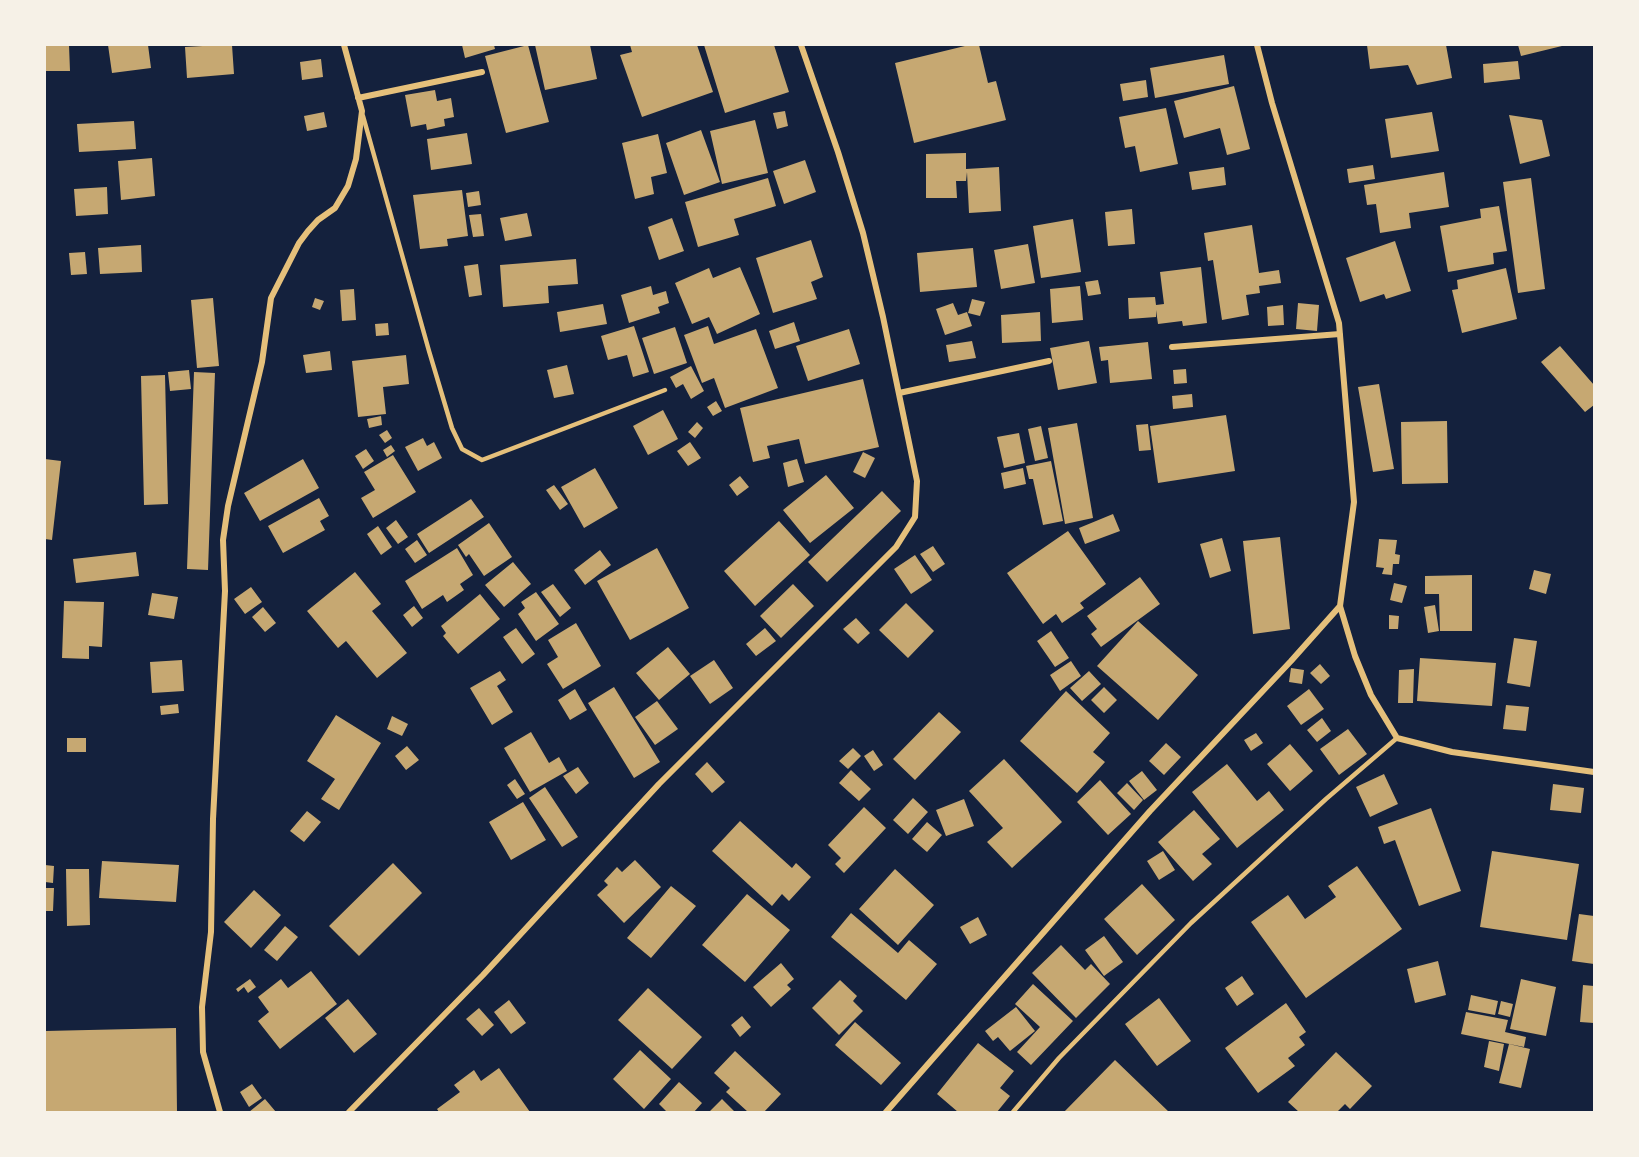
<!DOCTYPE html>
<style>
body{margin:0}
#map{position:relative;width:1639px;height:1157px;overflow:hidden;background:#14213d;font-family:"Archivo Narrow",sans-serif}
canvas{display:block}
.frame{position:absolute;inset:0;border:46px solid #f6f1e7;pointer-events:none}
</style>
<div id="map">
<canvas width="1639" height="1157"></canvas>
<div class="frame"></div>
</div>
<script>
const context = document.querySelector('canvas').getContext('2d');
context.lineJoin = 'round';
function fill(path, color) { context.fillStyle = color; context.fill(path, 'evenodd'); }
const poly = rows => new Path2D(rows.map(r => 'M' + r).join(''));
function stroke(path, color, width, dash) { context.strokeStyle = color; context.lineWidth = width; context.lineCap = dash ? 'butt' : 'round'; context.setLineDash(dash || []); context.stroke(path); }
fill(poly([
 [45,45,69,45,70,71,45,71],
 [108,45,148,45,151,68,112,73],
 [220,45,232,45,234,74,187,78,185,47],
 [462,45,494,45,495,49,465,58],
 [528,45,549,122,506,133,485,56],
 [535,45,590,45,597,79,545,90],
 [630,45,697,45,713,92,642,117,620,55,632,52],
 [704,45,774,45,789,92,725,113],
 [969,45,979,45,988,83,996,81,1006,120,914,143,895,63],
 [1367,45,1446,45,1452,78,1417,85,1408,65,1370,69],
 [1518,45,1562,45,1562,46,1521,56],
 [1224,55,1229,84,1155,98,1150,68],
 [321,59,323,77,302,80,300,62],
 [1518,61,1520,79,1484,83,1483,64],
 [1146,80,1148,97,1123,101,1120,84],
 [1234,86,1250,149,1227,155,1220,128,1184,138,1174,101],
 [435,90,437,101,451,98,454,117,444,119,445,126,427,130,426,124,411,127,405,95],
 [1166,108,1178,164,1140,172,1135,146,1125,148,1119,117],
 [785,111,788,126,777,129,773,113],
 [324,112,327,127,307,131,304,116],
 [1432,112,1439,151,1391,158,1385,119],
 [1509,115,1542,120,1550,156,1520,164],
 [755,120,768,173,722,184,710,131],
 [134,121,136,149,79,152,77,124],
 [701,130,720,182,684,195,666,143],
 [467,133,472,164,431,170,427,139],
 [658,134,667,173,651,177,654,194,635,199,622,143],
 [966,153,966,169,999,167,1001,211,969,213,967,172,966,181,956,181,957,198,926,198,926,154],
 [152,158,155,196,121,200,118,161],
 [805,160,816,192,784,204,773,171],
 [1373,165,1375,179,1349,183,1347,169],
 [1224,167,1226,185,1192,190,1189,172],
 [1444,172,1449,207,1409,213,1411,228,1380,233,1376,204,1367,205,1364,185],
 [768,178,776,206,734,219,739,235,698,247,685,202],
 [1531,178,1545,289,1518,293,1503,182],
 [107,187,108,214,76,216,74,189],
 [462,190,468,236,447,239,448,246,420,249,413,195],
 [479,191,481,205,468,207,466,193],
 [1499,206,1507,251,1493,253,1494,264,1448,272,1440,226,1481,218,1480,209],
 [1132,209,1135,244,1108,246,1105,212],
 [527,213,532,236,505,241,500,218],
 [481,214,484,236,473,237,469,215],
 [672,218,684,251,659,260,648,227],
 [1073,219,1081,272,1041,278,1033,226],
 [1252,225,1259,273,1279,270,1281,283,1259,286,1260,293,1246,295,1249,315,1222,320,1213,260,1208,261,1204,233],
 [811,240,823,277,811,282,817,299,773,313,756,258],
 [1395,241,1411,291,1386,299,1384,294,1360,302,1346,258],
 [1028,244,1035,283,1001,289,994,250],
 [141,245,142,272,100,274,98,248],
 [973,248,977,287,920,292,917,253],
 [85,252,87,274,71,275,69,253],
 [576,259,578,284,548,286,549,303,503,307,500,265],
 [478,264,482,295,469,297,464,266],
 [740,267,760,314,717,334,709,317,692,324,675,283,709,268,713,278],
 [1201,267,1207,323,1183,326,1182,321,1158,324,1156,310,1156,317,1129,319,1128,298,1155,297,1156,305,1164,304,1160,272],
 [1506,268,1517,319,1462,333,1452,290,1458,289,1457,280],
 [1098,280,1101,294,1088,296,1085,282],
 [651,286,653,295,666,291,669,303,658,307,660,313,629,323,621,295],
 [1080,286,1083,320,1052,323,1050,289],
 [354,289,356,320,342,321,340,290],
 [213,298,219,366,197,368,191,300],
 [315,298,324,301,320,310,312,307],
 [972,299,985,302,980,316,968,313],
 [953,303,958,315,967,312,972,326,945,335,936,309],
 [1298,303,1319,305,1317,331,1296,329],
 [603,304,607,324,560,332,557,312],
 [1283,305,1284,325,1268,326,1267,307],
 [1040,312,1041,341,1002,343,1001,315],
 [794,322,800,341,775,349,769,331],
 [388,323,389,335,376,336,375,324],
 [634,326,649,372,633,377,627,355,608,360,601,336],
 [708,326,714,344,756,329,778,388,725,408,714,378,702,383,684,335],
 [675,327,687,363,654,374,642,338],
 [849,329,860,364,808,381,796,346],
 [972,341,976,358,949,362,946,345],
 [1089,341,1097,383,1058,390,1050,348],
 [1148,342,1152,379,1110,383,1108,360,1101,361,1099,347],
 [1560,346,1594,385,1594,405,1585,412,1541,362],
 [330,351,332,370,306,373,303,355],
 [406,355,409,384,383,387,386,414,358,417,352,361],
 [567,365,574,394,554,398,547,370],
 [691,366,704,391,691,399,683,384,676,388,670,377],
 [1186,369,1187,383,1174,384,1173,370],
 [189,370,191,389,170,391,168,372],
 [194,372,215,373,208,570,187,569],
 [165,375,168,504,144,505,141,376],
 [863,379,879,447,805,464,799,439,767,446,770,458,753,462,740,408],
 [1379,384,1394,469,1373,472,1358,387],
 [1192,394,1193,407,1173,409,1172,396],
 [716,401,722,411,713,416,707,407],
 [663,410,678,439,648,455,633,426],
 [1226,415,1235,471,1158,483,1150,426],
 [381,416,382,425,369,428,367,419],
 [1447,421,1448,483,1402,484,1401,422],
 [697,422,703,428,695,438,688,432],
 [1077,423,1093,518,1065,524,1048,428],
 [1148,424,1151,450,1139,451,1136,425],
 [1041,426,1048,458,1035,461,1028,429],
 [387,430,392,438,385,443,379,435],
 [1019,433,1025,463,1004,468,997,437],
 [423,438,427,446,434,442,442,458,418,471,405,447],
 [690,442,701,458,688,466,677,451],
 [391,445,395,451,387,457,383,450],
 [366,449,374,461,363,469,355,456],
 [863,452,875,458,865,478,853,472],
 [393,455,416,492,373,518,361,498,375,490,364,472],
 [45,459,61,461,52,540,45,539],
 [303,459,319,488,260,521,244,493],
 [797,459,804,482,788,487,783,463],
 [1051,461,1063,521,1043,525,1033,479,1029,479,1026,466],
 [595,468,618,508,584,528,561,487],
 [1023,468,1026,484,1004,489,1001,473],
 [826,475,854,508,810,543,783,510],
 [740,476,749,487,737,496,729,485],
 [554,485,568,504,560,510,546,490],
 [882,491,901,511,827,582,808,562],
 [319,498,329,516,320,521,325,530,283,553,268,526],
 [471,499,484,517,429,553,417,534],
 [1113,514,1120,531,1085,544,1079,528],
 [396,520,408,537,398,544,386,528],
 [779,521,810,555,755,606,724,571],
 [489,523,512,557,484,576,469,554,466,557,458,545],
 [378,526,392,547,381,555,367,534],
 [1068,531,1106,584,1080,603,1084,608,1062,623,1056,614,1043,624,1007,573],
 [1280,537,1290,629,1253,634,1243,541],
 [1222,538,1231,571,1210,578,1200,544],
 [1379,539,1397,540,1395,554,1400,555,1399,564,1393,564,1392,575,1382,574,1384,568,1376,567],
 [417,540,427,555,415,563,405,549],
 [933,546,945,564,933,572,920,554],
 [457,548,473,575,460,584,464,590,447,602,443,595,422,609,405,581],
 [657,548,689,608,630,640,597,581],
 [600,550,611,565,585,585,574,570],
 [136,552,139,576,76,583,73,559],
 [915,555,932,580,911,594,894,569],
 [513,562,531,584,504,607,485,585],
 [1534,570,1551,574,1546,594,1529,589],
 [355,572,381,604,372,611,407,653,377,678,346,641,338,648,307,611],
 [1472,575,1472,631,1440,631,1439,594,1425,594,1425,576],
 [1140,577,1160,604,1101,647,1091,634,1097,629,1087,616],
 [1394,583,1407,586,1402,603,1390,600],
 [553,584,571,608,560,617,541,592],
 [793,584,814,606,781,638,760,616],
 [251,587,262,602,245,614,234,599],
 [536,592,559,624,536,641,518,614,525,608,521,602],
 [152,593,178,597,174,619,148,615],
 [480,594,500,619,458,654,443,636,446,633,441,626],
 [64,601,104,602,102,647,89,646,89,659,62,658],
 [906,603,934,631,908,658,879,630],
 [1435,605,1439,631,1428,633,1424,607],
 [414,606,423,618,412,627,403,615],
 [263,607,276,623,265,632,252,617],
 [1389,615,1399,616,1398,629,1389,629],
 [856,618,870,633,858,644,843,629],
 [1138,621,1198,675,1158,720,1097,666],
 [576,623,601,666,563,689,547,664,558,657,548,640],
 [516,628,535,654,522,664,503,637],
 [765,628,776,641,756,656,746,644],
 [1051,631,1069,658,1055,667,1037,641],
 [1514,638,1537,641,1530,687,1507,683],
 [668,647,690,674,659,700,636,673],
 [1420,658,1496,663,1492,706,1417,701],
 [182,660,184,691,152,693,150,662],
 [714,660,733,688,710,704,690,676],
 [1071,661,1081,676,1060,691,1050,675],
 [1320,664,1330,676,1321,684,1310,673],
 [1291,668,1304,670,1302,684,1289,682],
 [1414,669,1413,703,1398,703,1399,670],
 [500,671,506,680,497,686,513,712,492,725,470,688],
 [1089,671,1101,684,1082,701,1070,688],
 [614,687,660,762,634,778,588,703],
 [1104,687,1117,700,1104,713,1091,700],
 [575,689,587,710,570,720,558,700],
 [1309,689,1324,709,1301,725,1287,706],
 [1066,691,1110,733,1093,752,1105,762,1077,793,1020,741],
 [657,701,678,729,655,745,635,717],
 [178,704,179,713,161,715,160,706],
 [1506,705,1529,707,1526,731,1503,729],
 [939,712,961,732,915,780,893,759],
 [336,715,381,743,339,810,321,799,335,779,307,761],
 [392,716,408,724,402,736,387,729],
 [1322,718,1331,731,1317,742,1307,730],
 [1348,729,1367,754,1339,775,1320,749],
 [531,732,549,763,559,757,567,771,530,792,504,748],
 [1256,733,1263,743,1251,751,1244,740],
 [67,738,86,738,86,752,67,752],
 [1166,743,1181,757,1164,775,1149,761],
 [1290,744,1313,771,1290,791,1267,764],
 [407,746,419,760,406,770,395,756],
 [853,748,861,756,848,769,839,761],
 [873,750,883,765,874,771,864,756],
 [1004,759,1062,822,1012,868,987,842,1003,828,969,791],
 [707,762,725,782,712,793,695,774],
 [1227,764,1257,801,1269,791,1284,810,1237,848,1192,792],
 [578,767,589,783,576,794,563,776],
 [851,770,871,789,859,801,839,783],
 [1142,771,1157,790,1144,800,1129,781],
 [1384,774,1398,804,1370,817,1356,787],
 [515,779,525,794,517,799,507,785],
 [1100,780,1131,814,1108,835,1077,802],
 [1127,783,1143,800,1134,810,1117,793],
 [1553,784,1584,788,1581,813,1550,810],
 [545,787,578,837,562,847,529,798],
 [913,798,928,812,908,834,893,820],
 [964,799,974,826,946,836,936,810],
 [523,802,546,840,511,860,489,822],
 [864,807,886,828,844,873,835,864,841,858,828,845],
 [1431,808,1461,891,1419,906,1395,840,1384,844,1378,827],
 [1194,810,1220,839,1202,854,1212,864,1193,881,1158,842],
 [307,811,321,822,304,842,290,831],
 [740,821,792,868,796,863,811,877,789,901,782,894,772,906,712,851],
 [927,822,942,835,927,852,912,839],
 [1163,851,1175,870,1159,880,1147,861],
 [1492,851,1579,864,1567,940,1480,927],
 [635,860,661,887,624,923,597,895,608,885,604,881,617,867,622,872],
 [102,861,179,865,176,902,99,898],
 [393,863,422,893,359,956,329,926],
 [45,865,54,866,53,883,45,882],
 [1357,866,1402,929,1306,998,1251,922,1288,895,1305,919,1336,897,1328,886],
 [66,869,89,869,90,925,67,926],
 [895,869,934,905,898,945,859,909],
 [1142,884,1175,920,1137,955,1104,919],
 [671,886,696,906,651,958,627,938],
 [45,888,54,888,53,911,45,911],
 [254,890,281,915,251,948,224,922],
 [747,894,790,930,745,982,702,945],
 [851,913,898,953,909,940,937,964,906,1000,831,937],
 [1579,914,1594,916,1594,964,1572,961],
 [978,917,987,935,970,944,960,927],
 [285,926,298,937,277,961,264,950],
 [1104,936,1123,962,1104,976,1085,950],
 [1061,945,1085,970,1091,964,1110,984,1076,1018,1032,973],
 [1438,961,1446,995,1415,1003,1407,969],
 [781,963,794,979,787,985,791,989,771,1007,753,987],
 [311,971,337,1004,280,1049,258,1021,269,1012,258,997,281,979,288,988],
 [1242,976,1254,994,1237,1006,1225,988],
 [250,979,256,987,248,993,244,987,238,992,236,989],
 [1521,979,1556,987,1546,1036,1510,1029],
 [840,980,857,996,853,1001,863,1011,839,1035,812,1008],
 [1033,984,1073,1021,1031,1065,1017,1052,1040,1027,1015,1004],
 [1583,985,1594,986,1594,1023,1580,1022],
 [648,988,702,1037,672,1069,618,1020],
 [1471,995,1498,1001,1495,1015,1468,1010],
 [1159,998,1191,1041,1157,1066,1125,1024],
 [348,999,377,1034,354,1053,325,1018],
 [509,1000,526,1023,511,1034,494,1012],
 [1501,1001,1513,1004,1510,1017,1498,1014],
 [1286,1003,1306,1032,1299,1037,1305,1045,1288,1058,1295,1066,1258,1093,1225,1048],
 [1016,1007,1035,1031,1010,1051,998,1037,993,1041,985,1031],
 [479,1008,494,1025,482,1036,466,1019],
 [1466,1012,1508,1020,1505,1032,1526,1037,1524,1047,1461,1034],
 [742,1016,751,1027,740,1037,731,1025],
 [855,1022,901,1063,881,1085,835,1045],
 [176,1028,177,1112,45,1112,45,1031],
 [1489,1041,1504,1044,1499,1071,1484,1067],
 [978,1043,1014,1071,1000,1088,1010,1096,997,1112,958,1112,937,1094],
 [1509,1044,1530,1049,1521,1088,1499,1083],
 [640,1050,671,1079,644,1109,613,1079],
 [735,1051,781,1094,764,1112,748,1112,726,1092,730,1088,714,1073],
 [1336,1052,1372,1086,1350,1109,1345,1104,1337,1112,1299,1112,1288,1102],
 [1115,1060,1169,1112,1064,1112],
 [499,1068,530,1112,439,1112,437,1109,460,1092,454,1085,474,1070,481,1081],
 [679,1082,702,1103,694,1112,667,1112,659,1104],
 [252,1084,262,1098,249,1107,240,1092],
 [265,1099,276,1112,249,1112],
 [722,1099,735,1112,709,1112]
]), '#c6a872');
stroke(poly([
 [363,116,429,351,452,428,462,449,482,460,665,390],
 [1013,1112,1059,1058,1191,923,1326,799,1397,738]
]), '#e5c07b', 4.5);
stroke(poly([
 [1257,45,1272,103,1339,323,1354,502,1340,606,1355,656,1371,695,1397,738,1452,752,1594,772],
 [358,98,482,72],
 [1172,347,1340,334],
 [899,393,1049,361],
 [220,1112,203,1052,202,1007,211,932,213,819,225,591,223,540,228,506,262,362,271,298,299,243,308,231,318,220,335,208,348,186,356,159,362,111,344,45],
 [349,1112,483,975,659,784,896,547,915,517,917,481,883,317,863,233,838,152,801,45],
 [886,1112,1150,811,1291,661,1340,606]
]), '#e5c07b', 6);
</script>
